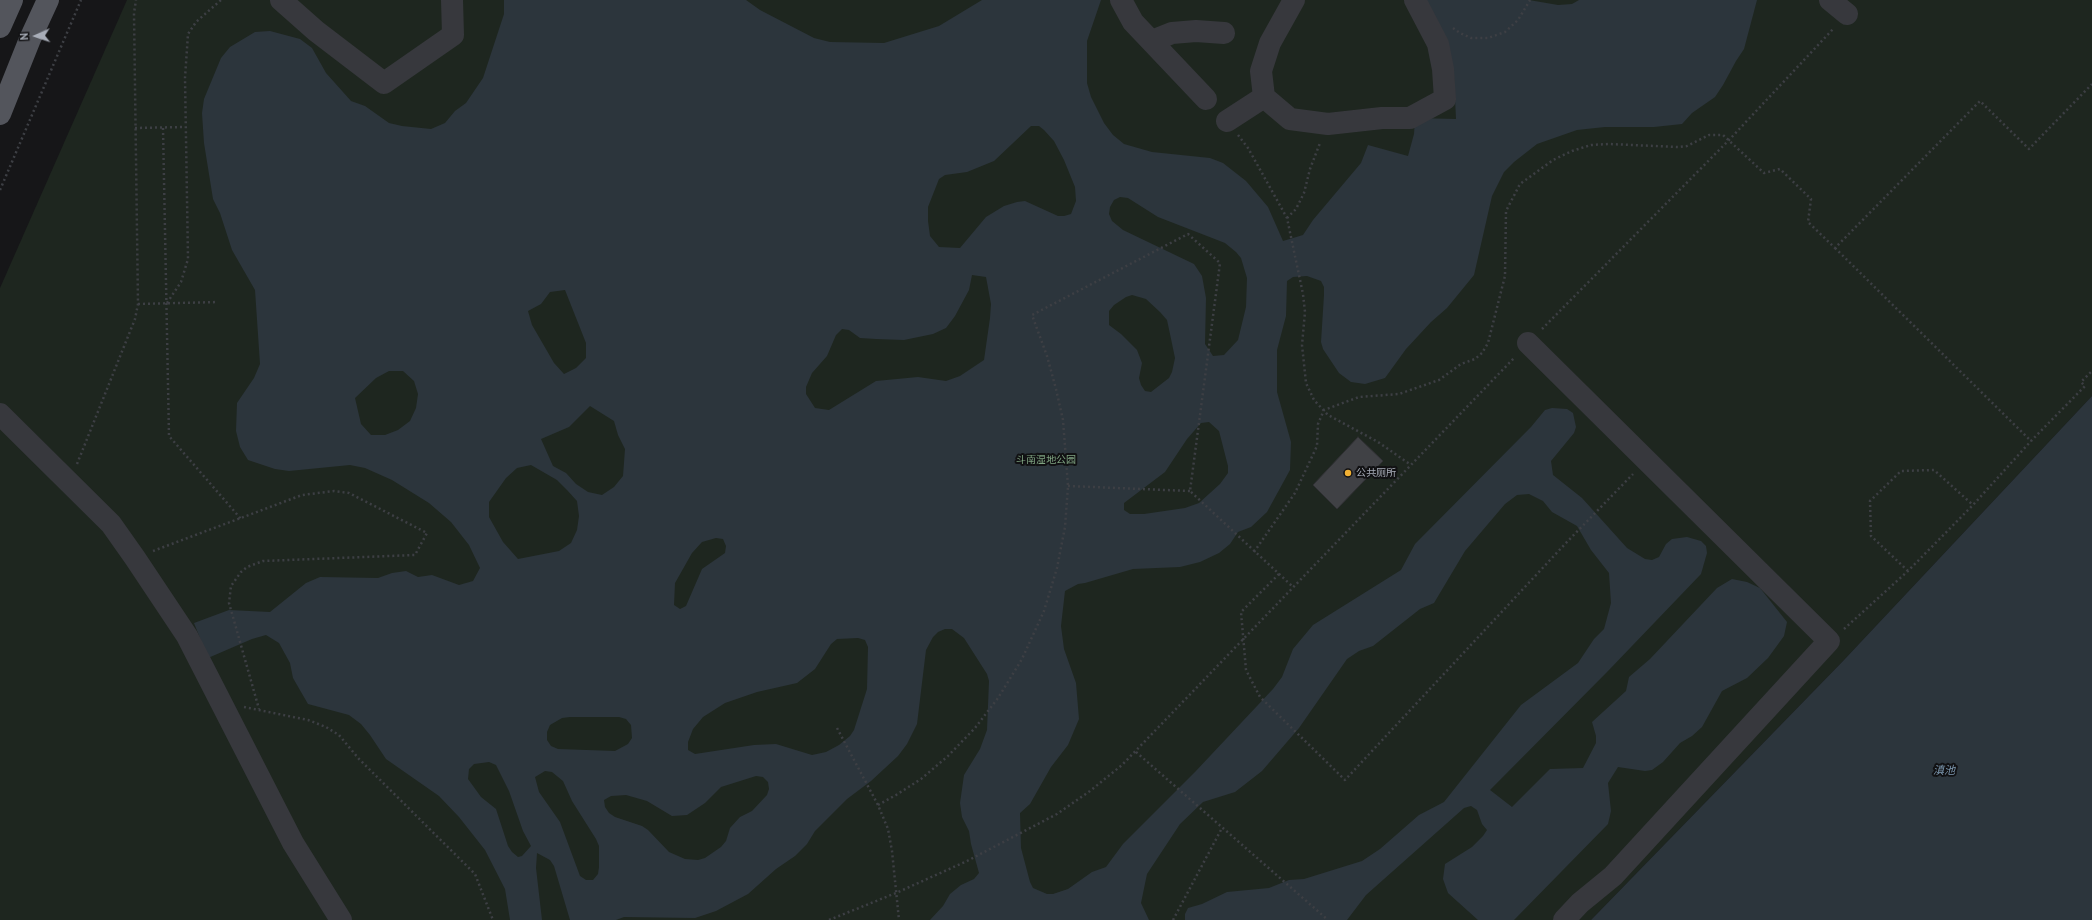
<!DOCTYPE html>
<meta charset="utf-8">
<style>
body{margin:0}
#map{position:relative;width:2092px;height:920px;overflow:hidden;background:#161618;font-family:"PT Sans",sans-serif}
canvas{display:block}
.north{position:absolute;left:16px;top:16px;width:40px;height:40px;-webkit-text-stroke:3px #111113;paint-order:stroke;rotate:267deg;font-size:11px;font-weight:700;line-height:16px;text-align:center;color:#a8adb8}
.north::after{content:'';display:block;margin:auto;width:14px;height:18px;background:#a8adb8;clip-path:polygon(50% 0,100% 100%,50% 72%,0 100%)}
</style>
<div id="map">
<canvas width="2092" height="920"></canvas>
<div class="north">N</div>
</div>
<script>
const context = document.querySelector('canvas').getContext('2d');
context.lineJoin = 'round';
function fill(path, color) { context.fillStyle = color; context.fill(path, 'evenodd'); }
const poly = rows => new Path2D(rows.map(r => 'M' + r).join(''));
function stroke(path, color, width, dash) { context.strokeStyle = color; context.lineWidth = width; context.lineCap = dash ? 'butt' : 'round'; context.setLineDash(dash || []); context.stroke(path); }
function write(font, color, halo, rows, align = 'center') {
  context.font = font + ' "PT Sans","Noto Sans SC",sans-serif'; context.lineWidth = 4; context.setLineDash([]); context.textBaseline = 'middle'; context.strokeStyle = halo; context.fillStyle = color; for (const [text, x, y, turn = 0] of rows) {
    context.save(); context.translate(x, y); context.rotate((+turn || 0) * Math.PI / 180); context.textAlign = isNaN(turn) ? turn : align; if (halo) context.strokeText(text, 0, 0); context.fillText(text, 0, 0); context.restore();
  }
}
fill(poly([
 [127,0,2092,0,2092,396,1843,661,1591,920,0,920,0,288]
]), '#1e261f');
fill(poly([
 [504,0,746,0,760,10,814,38,830,42,884,43,939,26,982,0,1101,0,1087,41,1087,83,1091,97,1104,123,1113,135,1124,144,1152,152,1210,158,1223,163,1246,181,1268,207,1283,241,1303,235,1313,220,1361,163,1368,145,1408,156,1414,134,1415,118,1456,119,1454,77,1426,0,1529,0,1558,5,1572,4,1579,0,1757,0,1744,49,1736,61,1723,85,1715,97,1692,113,1682,124,1654,127,1605,127,1577,130,1537,144,1514,162,1504,172,1492,196,1474,275,1447,308,1431,322,1406,349,1385,378,1365,384,1351,382,1339,373,1323,349,1321,342,1324,295,1324,287,1321,281,1307,276,1293,277,1287,281,1286,316,1277,350,1277,392,1291,442,1290,470,1267,512,1251,527,1238,532,1230,544,1219,553,1200,562,1180,567,1133,569,1085,583,1078,584,1065,591,1061,626,1064,649,1076,683,1079,719,1068,745,1051,767,1030,804,1020,813,1021,848,1030,882,1033,888,1047,894,1053,894,1068,889,1092,872,1106,867,1123,844,1195,772,1273,689,1282,677,1293,649,1313,625,1401,570,1415,544,1531,427,1545,410,1552,408,1567,409,1573,413,1576,427,1574,433,1551,461,1553,475,1582,498,1627,548,1645,559,1652,560,1659,557,1666,544,1672,539,1687,537,1701,541,1706,546,1707,553,1701,574,1608,671,1490,790,1512,807,1550,769,1583,768,1596,743,1596,736,1592,722,1626,691,1629,677,1650,659,1717,588,1732,579,1747,582,1760,588,1787,622,1784,636,1768,658,1747,678,1722,691,1702,727,1692,736,1680,743,1663,762,1652,770,1645,771,1618,767,1608,783,1611,811,1608,824,1514,920,1478,920,1448,893,1443,879,1445,864,1472,847,1483,836,1487,830,1482,824,1477,810,1471,806,1464,808,1366,895,1347,920,1185,920,1185,914,1188,908,1202,904,1227,892,1269,888,1289,880,1304,879,1362,861,1380,849,1419,815,1444,802,1521,705,1578,663,1594,639,1604,629,1611,603,1609,573,1591,550,1577,526,1552,512,1543,501,1529,494,1517,495,1505,504,1465,551,1434,603,1420,609,1373,646,1359,651,1347,659,1299,728,1262,771,1235,792,1203,802,1180,824,1147,874,1141,903,1149,920,930,920,943,906,950,894,961,885,974,879,979,873,971,844,969,831,962,817,960,803,964,775,980,749,987,730,989,681,987,674,964,638,952,629,945,629,938,632,933,637,926,650,917,724,907,744,898,756,871,781,847,799,815,831,807,844,795,856,776,869,748,894,716,911,695,918,624,917,616,920,570,920,554,866,550,860,537,853,536,868,542,920,510,920,505,889,485,850,459,817,439,796,386,759,370,735,361,724,349,715,308,704,293,678,290,663,279,643,266,635,252,639,208,658,194,623,229,610,270,612,306,583,320,577,378,578,392,573,406,571,418,577,432,575,459,585,473,581,480,568,469,545,451,522,429,503,392,480,365,468,350,465,289,471,275,469,248,460,240,447,236,431,237,403,254,378,260,364,255,290,232,250,220,213,213,199,204,143,202,113,204,99,221,58,230,47,255,32,270,31,300,39,312,48,326,73,351,101,365,106,389,123,402,126,431,129,445,123,455,111,466,103,483,78,504,14],
 [1031,126,1039,126,1044,130,1054,141,1064,160,1075,187,1076,201,1071,214,1064,216,1058,216,1025,201,1017,202,1004,206,986,217,960,248,939,247,930,236,928,221,928,207,939,179,945,175,967,172,994,161],
 [1120,197,1128,198,1158,217,1225,243,1236,252,1241,258,1247,278,1246,307,1238,340,1224,355,1213,356,1205,344,1206,298,1202,276,1194,264,1123,230,1112,221,1109,214,1110,207,1114,200],
 [972,275,986,277,991,304,990,318,984,360,960,376,946,381,918,377,876,381,829,410,815,408,806,394,806,387,812,373,827,356,836,335,842,329,849,330,860,338,876,339,904,340,933,334,946,328,955,316,969,290],
 [565,290,586,343,586,358,576,368,564,374,554,363,532,325,528,311,541,304,550,292],
 [1132,295,1146,299,1160,312,1167,320,1170,334,1175,358,1172,372,1169,378,1151,392,1145,391,1141,385,1139,378,1142,363,1137,350,1121,334,1109,325,1109,311,1114,305,1126,297],
 [389,371,403,371,414,381,418,394,416,408,410,421,398,430,385,435,371,435,361,424,355,398,376,378],
 [590,406,614,421,618,435,625,449,623,476,614,487,602,495,588,492,576,484,566,473,553,466,541,439,569,427],
 [1209,422,1219,431,1228,466,1228,473,1220,484,1199,503,1185,508,1144,514,1130,514,1124,510,1124,503,1165,472,1187,439,1201,423],
 [531,465,557,480,567,490,577,501,579,516,577,530,571,543,559,551,518,559,503,542,489,517,489,502,506,478,517,468],
 [716,538,723,539,726,546,725,553,702,569,686,606,680,609,674,605,675,583,692,553,702,542],
 [858,638,865,640,868,647,867,689,854,730,850,736,839,745,826,752,812,755,776,744,754,745,695,754,688,750,688,742,693,729,703,717,725,703,757,692,797,683,815,669,831,644,837,639],
 [570,717,619,717,626,719,631,725,632,738,628,744,615,751,558,749,551,746,547,740,547,732,550,725,562,718],
 [489,762,496,765,509,791,523,831,531,846,522,856,518,857,512,852,508,846,496,809,481,797,468,779,469,769,474,764],
 [545,771,552,772,563,781,572,801,596,839,599,846,599,867,598,874,593,880,586,880,580,876,560,822,539,792,535,777],
 [756,776,763,777,768,782,769,789,767,795,752,811,740,817,730,828,726,841,721,847,705,858,698,860,685,859,669,852,648,830,642,826,615,817,609,813,605,807,604,800,611,796,626,795,647,801,672,816,687,815,705,803,721,787],
 [2092,396,2092,920,1591,920,1843,661]
]), '#2c353c');
const building = poly([
 [1358,437,1383,461,1337,509,1313,485,1358,437]
]);
fill(building, '#404145');
stroke(building, '#303034', 1);
stroke(poly([
 [1453,28,1460,33,1471,38,1488,38,1505,32,1518,20,1530,0],
 [135,128,185,127],
 [163,128,169,436,241,519],
 [1238,135,1248,148,1287,218,1303,294,1305,312,1302,345,1306,383,1314,400,1328,415,1378,442,1411,465],
 [0,190,81,0],
 [1287,218,1296,209,1304,193,1310,169,1320,143],
 [1835,248,2031,441],
 [167,303,181,282,188,259,185,78,188,34,196,22,221,0],
 [138,304,218,302],
 [1542,329,1729,140,1834,28],
 [77,464,135,319,138,304,134,13,136,0],
 [1068,486,1190,491],
 [153,551,302,495,334,491,349,493,427,533,415,555,263,561,247,567,241,572,231,586,229,603,259,709],
 [1254,552,1295,493,1317,446,1318,424,1324,410,1359,397,1399,394,1439,380,1461,364,1475,359,1482,353,1488,343,1505,276,1506,211,1520,184,1553,160,1572,151,1591,145,1609,144,1678,147,1687,146,1709,135,1723,135,1764,173,1780,169,1811,199,1808,222,1835,248,1980,101,2029,149,2092,84],
 [1908,571,1871,536,1870,501,1901,471,1934,470,1973,505],
 [1279,574,1241,612,1246,670,1260,697,1345,780,1565,544,1633,474],
 [1844,629,1908,571,1973,505,2031,441,2085,386,2081,382,2092,371],
 [244,707,308,720,326,727,339,735,359,759,475,874,493,920],
 [837,728,878,805,888,829,892,851,899,920],
 [1136,752,1328,920],
 [878,805,896,795,921,779,948,756,975,728,998,698,1022,659,1044,611,1057,568,1065,527,1068,486,1063,420,1056,389,1047,356,1032,315,1188,234,1220,263,1190,491,1292,586],
 [829,920,896,893,967,861,1057,814,1090,791,1122,765,1515,357],
 [1173,920,1222,828]
]), '#3d3f44', 2.5, [2, 3]);
stroke(poly([
 [281,0,316,31,384,83,453,35,452,0],
 [1121,0,1133,22,1206,99],
 [1294,0,1270,43,1261,71,1264,97,1290,119,1328,124,1382,118,1410,118,1445,99,1443,69,1438,44,1415,0],
 [1830,0,1847,14],
 [1152,41,1172,33,1196,31,1224,33],
 [1227,121,1264,97],
 [1528,343,1829,641,1613,876,1580,903,1564,920],
 [0,414,111,524,135,558,187,636,293,843,341,920]
]), '#37383d', 22);
stroke(poly([
 [0,27,12,0],
 [0,114,30,39,48,0]
]), '#53555c', 22);
for (const [x, y, r, color] of [
 [1348,473,4,"#f2b134"]
]) { const dot = new Path2D(); dot.arc(x, y, r, 0, 2 * Math.PI); context.fillStyle = color; context.fill(dot); stroke(dot, '#111113', 1.5); }
write('10px', '#7fa381', '#111113', [
 ["斗南湿地公园",1046,460]
]);
write('10px', '#a8adb8', '#111113', [
 ["公共厕所",1356,473]
], 'left');
write('italic 11px', '#7f9bb3', '#111113', [
 ["滇池",1944,771]
]);
</script>
